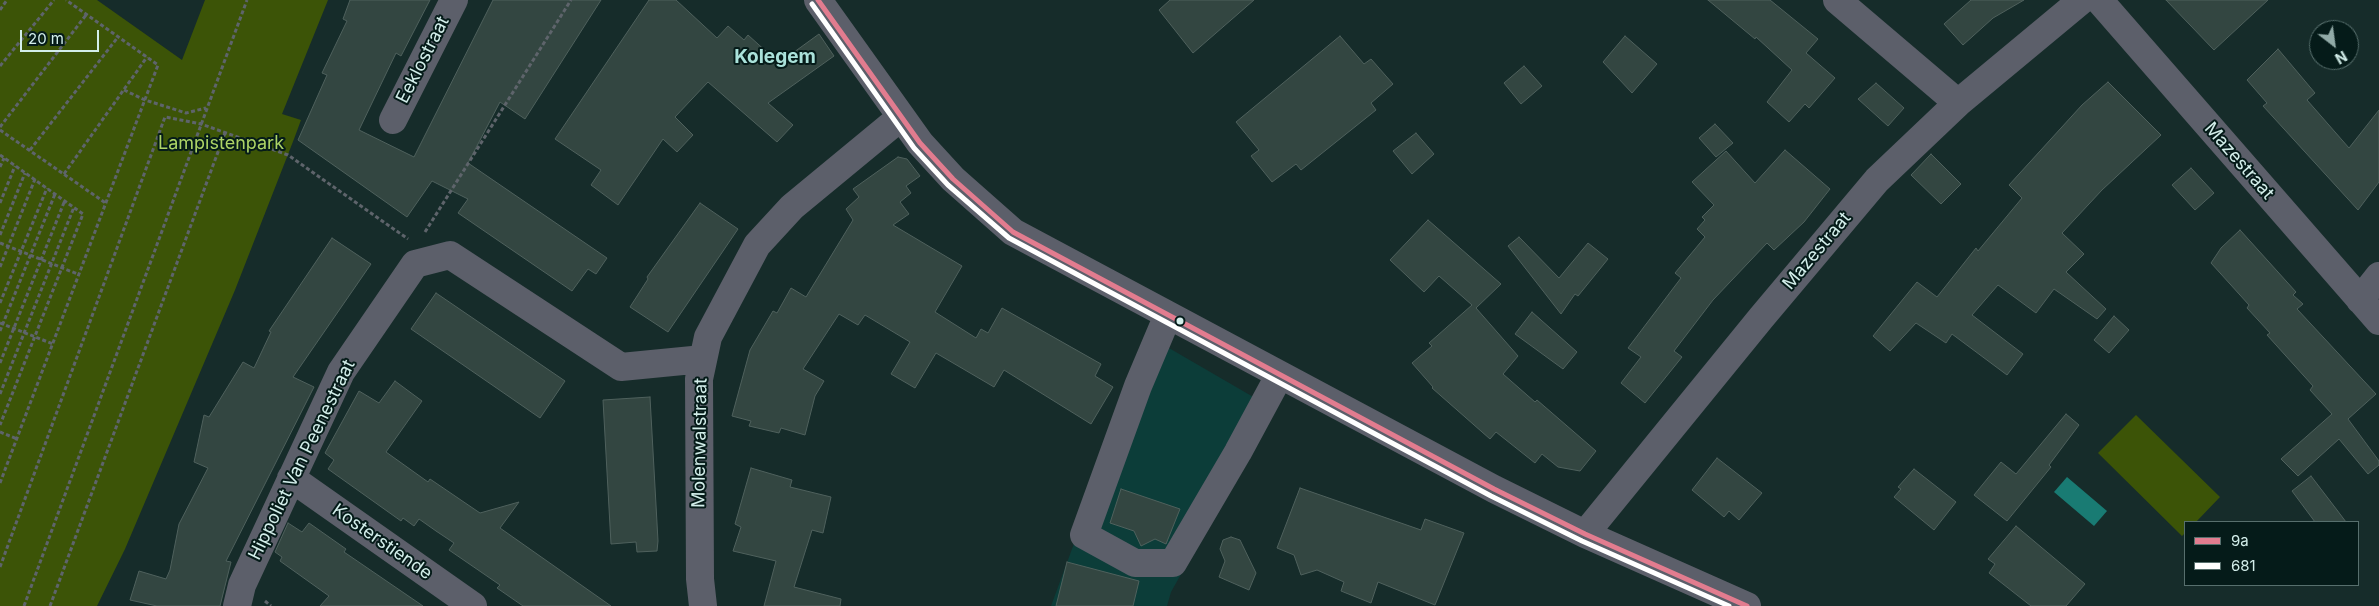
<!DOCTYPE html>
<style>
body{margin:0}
#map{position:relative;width:2379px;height:606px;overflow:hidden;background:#162c2a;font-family:Inter,sans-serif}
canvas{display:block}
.legend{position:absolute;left:2184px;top:521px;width:175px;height:65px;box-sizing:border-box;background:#051b19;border:1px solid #576f6d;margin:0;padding:6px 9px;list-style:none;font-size:15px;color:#d3eeea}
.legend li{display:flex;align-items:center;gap:10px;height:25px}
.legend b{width:25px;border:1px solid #576f6d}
.north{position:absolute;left:2309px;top:20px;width:50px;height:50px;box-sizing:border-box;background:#051b19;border:1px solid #576f6d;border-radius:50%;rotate:150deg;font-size:14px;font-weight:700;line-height:20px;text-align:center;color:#d3eeea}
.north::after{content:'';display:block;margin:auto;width:18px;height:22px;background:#91aaa7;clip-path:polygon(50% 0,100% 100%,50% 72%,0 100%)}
.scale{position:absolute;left:20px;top:30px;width:79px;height:22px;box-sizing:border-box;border:2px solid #d3eeea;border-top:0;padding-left:6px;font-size:15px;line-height:18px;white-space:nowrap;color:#d3eeea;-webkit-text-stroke:4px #051b19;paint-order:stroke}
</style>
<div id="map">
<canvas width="2379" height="606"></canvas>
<ul class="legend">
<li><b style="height:6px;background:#e27c8f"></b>9a</li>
<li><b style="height:6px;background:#fff"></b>681</li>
</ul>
<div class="north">N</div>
<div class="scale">20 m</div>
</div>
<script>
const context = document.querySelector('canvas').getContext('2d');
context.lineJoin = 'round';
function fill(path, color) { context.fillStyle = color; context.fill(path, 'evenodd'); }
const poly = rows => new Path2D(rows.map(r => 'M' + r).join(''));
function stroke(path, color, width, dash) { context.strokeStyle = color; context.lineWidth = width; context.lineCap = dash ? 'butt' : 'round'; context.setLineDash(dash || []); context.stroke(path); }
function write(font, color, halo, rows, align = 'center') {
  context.font = font + ' Inter,sans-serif'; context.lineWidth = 4; context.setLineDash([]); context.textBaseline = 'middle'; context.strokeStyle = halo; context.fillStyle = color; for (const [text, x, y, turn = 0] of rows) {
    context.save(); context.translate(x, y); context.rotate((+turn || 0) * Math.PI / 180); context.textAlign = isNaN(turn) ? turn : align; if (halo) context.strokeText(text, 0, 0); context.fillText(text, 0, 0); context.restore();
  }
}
fill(poly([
 [1150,337,1274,409,1171,592,1167,606,1051,606]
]), '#0c3d39');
fill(poly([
 [0,0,97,0,182,60,205,0,328,0,282,114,301,120,294,139,235,290,125,549,97,606,0,606],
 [2136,415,2220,497,2196,522,2185,522,2185,533,2182,536,2098,453]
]), '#3c5407');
fill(poly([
 [2067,477,2107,511,2094,526,2054,492]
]), '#197b73');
const building = poly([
 [350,0,430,0,401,56,396,53,359,130,414,157,493,0,601,0,525,119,500,102,468,163,607,258,596,274,588,269,572,291,458,213,468,199,432,181,407,217,298,140,327,75,322,73,347,21,343,19,350,0],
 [649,0,676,0,717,38,728,26,744,40,748,35,779,63,819,34,834,56,768,103,793,125,777,142,708,82,675,117,693,135,677,152,663,139,618,205,591,185,601,170,555,139,649,0],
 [1170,0,1254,0,1193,53,1159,10,1170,0],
 [1708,0,1770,0,1818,39,1806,53,1835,78,1809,108,1805,104,1789,122,1767,102,1792,70,1756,37,1755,39,1708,0],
 [1971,0,2024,0,1993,18,1963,45,1944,24,1971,0],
 [2166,0,2268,0,2214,50,2166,0],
 [1340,36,1364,64,1371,59,1393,84,1371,103,1376,110,1301,170,1296,164,1272,182,1251,156,1259,150,1236,122,1340,36],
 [1625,36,1657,64,1632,93,1603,62,1625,36],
 [2278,49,2315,93,2307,100,2349,148,2379,110,2379,182,2358,210,2263,106,2267,103,2247,80,2278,49],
 [1524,66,1542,86,1521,104,1504,83,1524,66],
 [2108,82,2161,135,2102,190,2062,233,2084,254,2066,272,2106,309,2097,319,2054,289,2036,313,1998,285,1972,315,2023,354,2007,375,1952,334,1946,343,1916,323,1890,351,1873,336,1917,282,1937,297,1976,248,1978,251,2022,198,2009,185,2082,105,2108,82],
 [1876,83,1904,108,1888,126,1858,99,1876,83],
 [1715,124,1733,143,1716,157,1699,138,1715,124],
 [1416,133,1434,154,1412,174,1393,151,1416,133],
 [1785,150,1830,189,1804,222,1774,250,1767,243,1713,300,1674,351,1682,357,1645,403,1621,383,1641,357,1628,348,1681,278,1675,273,1705,237,1697,229,1705,220,1702,217,1714,205,1692,182,1726,151,1755,183,1785,150],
 [1931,154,1961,184,1941,204,1911,175,1931,154],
 [898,157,907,159,920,176,906,186,911,193,900,202,909,214,893,225,962,266,935,312,976,338,981,329,988,333,1002,308,1101,364,1095,376,1113,387,1091,424,1004,370,994,387,936,353,915,388,891,374,910,342,865,315,858,325,839,314,803,369,824,381,815,396,805,435,781,428,779,433,749,426,751,421,732,416,750,350,773,311,777,313,791,288,806,297,853,220,846,209,859,197,853,189,898,157],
 [2191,168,2214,193,2195,210,2172,185,2191,168],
 [700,203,738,229,668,332,630,307,648,279,647,277,700,203],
 [1428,220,1501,284,1476,308,1518,356,1503,374,1535,402,1537,400,1596,451,1580,471,1558,467,1542,454,1535,463,1496,432,1490,439,1432,388,1433,387,1412,363,1432,346,1429,343,1472,305,1439,276,1424,292,1390,260,1428,220],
 [2240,230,2296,292,2293,295,2303,304,2297,309,2376,394,2348,419,2379,461,2379,465,2368,474,2339,439,2298,476,2281,459,2332,414,2310,390,2313,386,2267,335,2270,333,2247,308,2249,305,2211,263,2221,248,2240,230],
 [1519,237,1559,278,1588,243,1608,259,1578,296,1575,294,1561,314,1508,246,1519,237],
 [332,238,371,264,293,377,314,387,226,561,231,562,220,606,157,606,130,600,139,571,166,579,170,570,179,524,208,468,194,462,204,415,209,417,243,362,254,368,271,332,269,331,332,238],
 [436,293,565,381,540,418,411,329,436,293],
 [1532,312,1577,352,1563,369,1515,334,1532,312],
 [2114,316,2129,330,2109,353,2094,340,2114,316],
 [395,381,422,401,386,452,428,482,430,479,480,513,519,502,500,528,611,606,523,606,497,588,500,585,449,550,454,543,436,531,419,519,414,526,403,518,401,521,328,469,334,460,325,453,359,391,379,403,395,381],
 [650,397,658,541,657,551,637,552,636,542,611,544,603,400,650,397],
 [2066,414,2079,425,2049,465,2051,467,2007,521,1974,495,2001,462,2016,474,2066,414],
 [1717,458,1762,493,1739,520,1729,511,1724,517,1692,490,1717,458],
 [751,468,792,480,790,487,831,497,823,533,812,530,794,587,841,599,840,606,764,606,776,561,733,551,741,527,735,524,751,468],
 [1914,469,1956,502,1934,530,1894,497,1901,489,1898,487,1914,469],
 [2311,476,2337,510,2346,522,2315,522,2292,491,2311,476],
 [1300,488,1421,530,1425,519,1464,533,1435,605,1378,582,1371,603,1341,591,1344,582,1317,570,1301,575,1294,555,1277,548,1300,488],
 [1121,489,1180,509,1166,544,1155,539,1141,546,1134,531,1110,523,1121,489],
 [288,523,302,532,309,523,346,549,344,552,423,606,320,606,329,596,280,561,282,557,275,552,288,523],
 [2016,526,2085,584,2066,606,2031,606,1989,573,1995,564,1988,559,2016,526],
 [1231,537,1240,540,1256,573,1249,590,1219,577,1225,561,1220,549,1223,540,1231,537],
 [1067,562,1139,581,1133,606,1056,606,1067,562]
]);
fill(building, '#334641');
stroke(building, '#4f615d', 1);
stroke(poly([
 [0,10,7,0],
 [0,66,54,0],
 [124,90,145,100,186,113,206,108],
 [0,127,86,15],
 [0,130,107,204],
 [30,150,118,37],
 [0,155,83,214,0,425],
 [0,167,4,158],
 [64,174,147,57],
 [0,203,15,166],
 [425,232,571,0],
 [0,235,25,173],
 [0,243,80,275],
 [0,267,35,179],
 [0,303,47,188],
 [0,323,53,344],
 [0,331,55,194],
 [0,363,65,200],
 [0,394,74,207],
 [0,432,17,439],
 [0,483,158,65,66,0],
 [0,567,165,117,201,124,288,155,408,239],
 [265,601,271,606],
 [24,606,247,0],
 [50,606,225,133]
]), '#5e646b', 3, [4, 2.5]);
stroke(poly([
 [818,0,920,143,953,179,1013,232,1494,489,1585,534,1747,606],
 [1837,0,1958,103],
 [2099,0,2379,321],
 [393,120,454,0],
 [2360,300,2379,276],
 [1168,315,1138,386,1084,535,1135,563,1173,563,1238,452,1279,376],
 [291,478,473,606],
 [1585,534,1761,318,1877,180,1958,103,2082,0],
 [237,606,242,585,341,372,415,264,450,255,621,367,703,359],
 [703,606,700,579,699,379,708,337,757,245,792,207,901,117]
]), '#5c5f6a', 28);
stroke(poly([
 [818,0,920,143,953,179,1013,232,1494,489,1585,534,1747,606]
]), '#e27c8f', 5);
stroke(poly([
 [812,4,914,148,948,185,1009,238,1491,496,1582,541,1729,606]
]), '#fff', 5);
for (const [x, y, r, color] of [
 [1180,321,4.5,"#d3eeea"]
]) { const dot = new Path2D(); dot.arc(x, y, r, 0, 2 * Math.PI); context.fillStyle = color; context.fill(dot); stroke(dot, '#051b19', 2); }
write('18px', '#d3eeea', '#051b19', [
 ["Eeklostraat",423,60,-63],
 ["Mazestraat",2239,161,49],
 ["Mazestraat",1817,251,-50],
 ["Molenwalstraat",700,443,-89],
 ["Hippoliet Van Peenestraat",302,460,-64],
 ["Kosterstiende",382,542,35]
]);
write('18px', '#add466', '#051b19', [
 ["Lampistenpark",221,144]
]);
write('bold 19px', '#aae2da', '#051b19', [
 ["Kolegem",775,57]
]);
</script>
